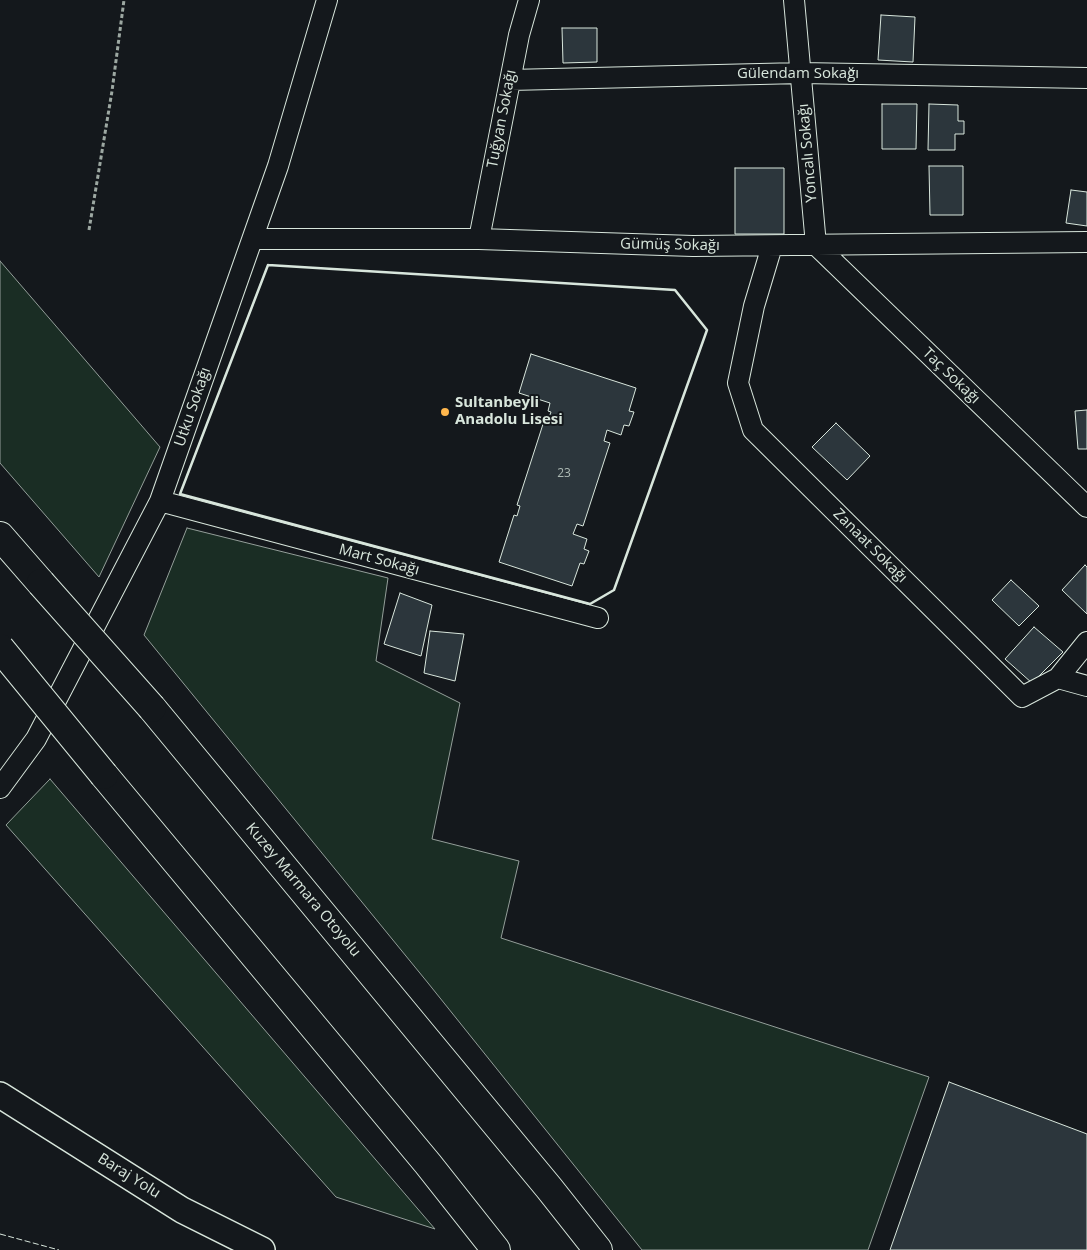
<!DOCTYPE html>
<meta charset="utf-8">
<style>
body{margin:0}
canvas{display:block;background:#14181c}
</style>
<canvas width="1087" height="1250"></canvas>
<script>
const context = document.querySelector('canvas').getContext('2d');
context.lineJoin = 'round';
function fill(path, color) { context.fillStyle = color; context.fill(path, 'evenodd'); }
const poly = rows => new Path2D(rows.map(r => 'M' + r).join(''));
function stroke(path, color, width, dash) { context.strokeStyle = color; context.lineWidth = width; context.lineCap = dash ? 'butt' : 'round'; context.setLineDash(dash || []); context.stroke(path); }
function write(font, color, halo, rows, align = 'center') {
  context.font = font + ' "Open Sans",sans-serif'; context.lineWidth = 4; context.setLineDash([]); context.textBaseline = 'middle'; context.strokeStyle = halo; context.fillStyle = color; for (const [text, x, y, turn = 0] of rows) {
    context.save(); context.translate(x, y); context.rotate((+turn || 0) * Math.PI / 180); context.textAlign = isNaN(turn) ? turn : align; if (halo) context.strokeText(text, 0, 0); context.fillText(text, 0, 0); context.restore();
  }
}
const green = poly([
 [0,261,160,447,99,577,0,463,0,261],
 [187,528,388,578,376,661,460,703,432,839,519,861,501,938,929,1077,868,1250,642,1250,428,983,144,635,187,528],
 [50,779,435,1229,336,1197,6,825,50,779]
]);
fill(green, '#1a2d24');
stroke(green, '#939e99', 1);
const building = poly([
 [881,15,915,17,913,62,878,60,881,15],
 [562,28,597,28,597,62,563,63,562,28],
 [882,104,917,104,916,149,882,149,882,104],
 [929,104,958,105,958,121,964,121,964,134,955,134,955,150,928,150,929,104],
 [929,166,963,166,963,215,930,215,929,166],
 [735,168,784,168,784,234,735,234,735,168],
 [1071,190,1087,192,1087,226,1066,223,1071,190],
 [531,354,636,388,629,411,634,412,629,426,624,425,621,435,607,430,604,441,610,443,583,526,577,524,573,534,587,539,584,549,589,551,584,564,580,563,572,586,499,562,514,515,517,516,520,506,517,505,544,421,547,422,551,412,548,411,550,403,519,393,531,354],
 [1087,410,1087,449,1078,449,1075,411,1087,410],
 [836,423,870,456,847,480,812,447,836,423],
 [1085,565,1087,567,1087,614,1062,590,1085,565],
 [1011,580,1039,606,1019,626,992,600,1011,580],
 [400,593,432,605,421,656,384,644,400,593],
 [1034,627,1063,652,1032,683,1005,659,1034,627],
 [430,631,464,634,455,681,424,673,430,631],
 [949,1082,1087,1134,1087,1250,890,1250,949,1082]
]);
fill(building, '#2c363c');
stroke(building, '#d8e6dc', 1);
const minor = poly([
 [794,0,816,245,1087,507],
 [510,80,801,73,1087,78],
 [253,239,479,239,693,246,1087,242],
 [479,239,519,35,529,0],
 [772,246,754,306,738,383,753,430,1022,697,1058,678,1087,642],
 [160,501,598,618],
 [1058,678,1087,686],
 [0,788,36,739,160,501,278,166,327,0]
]);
const tertiary = poly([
 [0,1095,182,1210,262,1250]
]);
const motorway = poly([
 [0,536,41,583],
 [152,708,549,1188,598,1250],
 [104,775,428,1164,496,1250]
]);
stroke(minor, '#d8e6dc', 22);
stroke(tertiary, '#d8e6dc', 28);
stroke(motorway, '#d8e6dc', 30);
stroke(poly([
 [89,230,112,91,124,0]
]), '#9da8a2', 3, [4, 2.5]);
stroke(minor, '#14181c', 20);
stroke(tertiary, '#14181c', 25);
stroke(motorway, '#14181c', 28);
const motorwayBridge = poly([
 [41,583,152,708],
 [0,648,104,775]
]);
stroke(motorwayBridge, '#d8e6dc', 30, []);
stroke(motorwayBridge, '#14181c', 28);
stroke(poly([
 [0,1234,59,1250]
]), '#d8e6dc', 1, [6, 2.5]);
stroke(poly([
 [268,265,675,290,707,330,614,590,590,604,180,494,268,265]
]), '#d8e6dc', 2.5);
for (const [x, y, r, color] of [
 [445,412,5,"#ffb74d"]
]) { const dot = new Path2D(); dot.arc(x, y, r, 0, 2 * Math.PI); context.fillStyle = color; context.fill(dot); stroke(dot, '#14181c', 2); }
write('12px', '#adbab4', null, [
 ["23",564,474]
]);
write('15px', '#d8e6dc', '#14181c', [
 ["Gülendam Sokağı",798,74],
 ["Tuğyan Sokağı",502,119,-79],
 ["Yoncalı Sokağı",808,153,-95],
 ["Gümüş Sokağı",670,245,1],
 ["Taç Sokağı",951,376,44],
 ["Utku Sokağı",193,407,-71],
 ["Zanaat Sokağı",870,546,45],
 ["Mart Sokağı",379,560,15],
 ["Kuzey Marmara Otoyolu",303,890,50],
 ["Baraj Yolu",129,1176,32]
]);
write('bold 15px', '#d8e6dc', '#14181c', [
 ["Sultanbeyli",455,403],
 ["Anadolu Lisesi",455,420]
], 'left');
</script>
